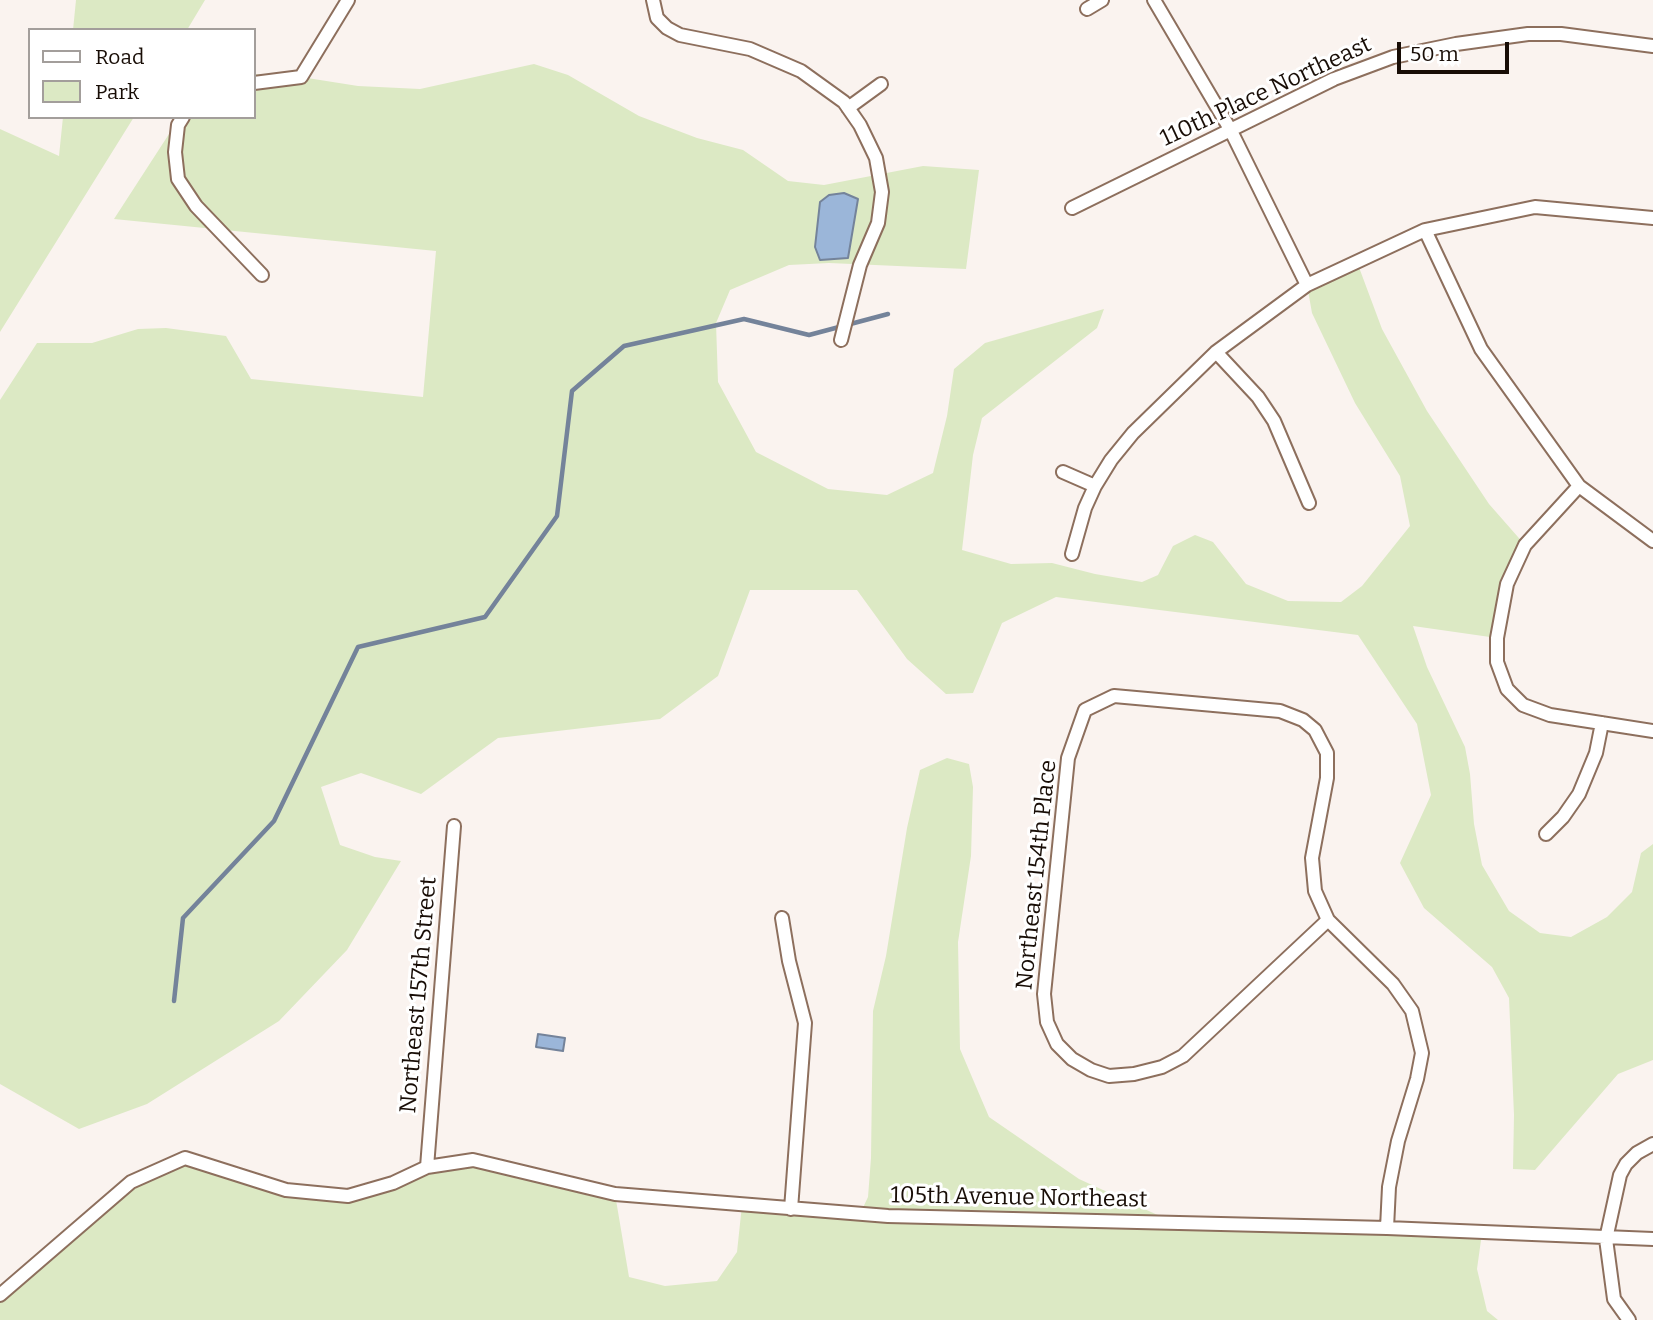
<!DOCTYPE html>
<style>
body{margin:0}
#map{position:relative;width:1653px;height:1320px;overflow:hidden;background:#faf3ef;font-family:Bitter,serif}
canvas{display:block}
.legend{position:absolute;left:28px;top:28px;width:228px;height:91px;box-sizing:border-box;background:#fff;border:2px solid #a39e9b;margin:0;padding:9px 12px;list-style:none;font-size:21px;color:#180d06}
.legend li{display:flex;align-items:center;gap:14px;height:35px}
.legend b{width:35px;border:2px solid #a39e9b}
.scale{position:absolute;left:1397px;top:42px;width:112px;height:32px;box-sizing:border-box;border:4px solid #180d06;border-top:0;padding-left:9px;font-size:21px;line-height:24px;white-space:nowrap;color:#180d06;-webkit-text-stroke:5px #fff;paint-order:stroke}
</style>
<div id="map">
<canvas width="1653" height="1320"></canvas>
<ul class="legend">
<li><b style="height:9px;background:#fff"></b>Road</li>
<li><b style="height:19px;background:#dce9c4"></b>Park</li>
</ul>
<div class="scale">50 m</div>
</div>
<script>
const context = document.querySelector('canvas').getContext('2d');
context.lineJoin = 'round';
function fill(path, color) { context.fillStyle = color; context.fill(path, 'evenodd'); }
const poly = rows => new Path2D(rows.map(r => 'M' + r).join(''));
function stroke(path, color, width, dash) { context.strokeStyle = color; context.lineWidth = width; context.lineCap = dash ? 'butt' : 'round'; context.setLineDash(dash || []); context.stroke(path); }
function write(font, color, halo, rows, align = 'center') {
  context.font = font + ' Bitter,serif'; context.lineWidth = 6; context.setLineDash([]); context.textBaseline = 'middle'; context.strokeStyle = halo; context.fillStyle = color; for (const [text, x, y, turn = 0] of rows) {
    context.save(); context.translate(x, y); context.rotate((+turn || 0) * Math.PI / 180); context.textAlign = isNaN(turn) ? turn : align; if (halo) context.strokeText(text, 0, 0); context.fillText(text, 0, 0); context.restore();
  }
}
fill(poly([
 [76,0,205,0,187,30,73,30],
 [534,64,568,75,639,116,697,138,743,150,788,181,824,185,923,166,979,170,966,269,829,263,789,265,730,290,716,323,718,382,756,452,828,489,887,495,933,473,947,416,954,369,985,343,1104,309,1097,328,982,418,973,455,962,550,1011,564,1052,563,1095,574,1142,582,1158,575,1173,546,1195,535,1213,542,1246,584,1288,601,1341,602,1362,586,1410,526,1400,476,1355,403,1312,313,1307,285,1357,262,1382,329,1427,411,1489,504,1525,545,1497,638,1413,626,1427,667,1465,747,1470,774,1474,824,1482,865,1509,911,1540,933,1571,937,1607,917,1632,892,1641,853,1653,844,1653,1060,1618,1074,1535,1170,1513,1169,1514,1115,1509,998,1492,967,1424,908,1400,863,1431,795,1417,724,1358,635,1056,597,1002,623,973,693,946,694,907,659,857,590,750,590,718,676,660,719,498,738,421,794,361,773,321,787,340,845,375,857,401,861,347,950,279,1021,147,1104,79,1129,0,1084,0,400,37,343,92,343,138,329,166,328,226,336,251,379,423,397,436,251,114,219,180,117,254,117,254,74,301,77,358,86,420,89],
 [63,117,134,117,0,332,0,129,59,156],
 [947,758,969,764,973,787,971,856,958,942,960,1049,989,1117,1079,1179,1175,1223,1482,1233,1477,1269,1487,1311,1498,1320,0,1320,0,1295,131,1182,185,1158,286,1190,348,1196,473,1160,615,1194,629,1277,665,1286,717,1281,737,1252,742,1205,860,1214,868,1197,871,1158,873,1011,886,956,907,828,920,770]
]), '#dce9c4');
const water = poly([
 [844,193,858,199,848,258,820,260,815,247,820,202,829,195,844,193],
 [538,1034,565,1038,563,1051,536,1047,538,1034]
]);
fill(water, '#9bb6d9');
stroke(water, '#74839a', 2);
stroke(poly([
 [174,1001,183,918,274,821,358,647,485,617,557,516,572,391,624,346,744,319,809,335,888,314]
]), '#74839a', 4.5);
const street = poly([
 [653,0,657,18,667,28,680,35,750,49,801,71,844,102,860,125,876,158,882,192,878,223,860,265,841,340],
 [1154,0,1230,129,1307,285],
 [1087,9,1102,0],
 [254,83,301,77,348,0],
 [848,108,881,84],
 [183,117,178,125,175,152,178,179,196,206,262,275],
 [1072,208,1334,79,1393,57,1456,44,1528,34,1561,34,1653,46],
 [1425,230,1481,349,1579,486,1653,541],
 [1216,352,1258,397,1274,421,1309,503],
 [1063,472,1095,486],
 [1579,486,1525,545,1507,584,1497,638,1497,662,1507,689,1523,705,1550,715,1653,731],
 [1072,554,1085,508,1095,486,1111,460,1133,433,1216,352,1307,285,1425,230,1535,207,1653,218],
 [1546,834,1563,817,1579,794,1596,753,1602,723],
 [782,918,789,961,805,1023,791,1209],
 [1328,920,1183,1056,1162,1067,1134,1074,1109,1076,1091,1070,1072,1059,1057,1044,1047,1022,1044,994,1068,758,1085,710,1114,696,1280,711,1303,720,1315,730,1327,753,1327,778,1312,858,1315,891,1328,920,1393,984,1412,1011,1422,1053,1417,1079,1398,1141,1389,1187,1387,1228],
 [427,1167,454,826],
 [0,1295,131,1182,185,1158,286,1190,348,1196,393,1183,427,1167,473,1160,615,1194,888,1216,1387,1228,1653,1239],
 [1629,1320,1614,1299,1606,1239,1620,1175,1626,1164,1637,1153,1653,1144]
]);
stroke(street, '#8d6f5d', 16);
stroke(street, '#fff', 12);
write('23px', '#180d06', '#fff', [
 ["110th Place Northeast",1266,92,-25],
 ["Northeast 154th Place",1037,875,-84],
 ["Northeast 157th Street",419,995,-85],
 ["105th Avenue Northeast",1019,1198,1]
]);
</script>
